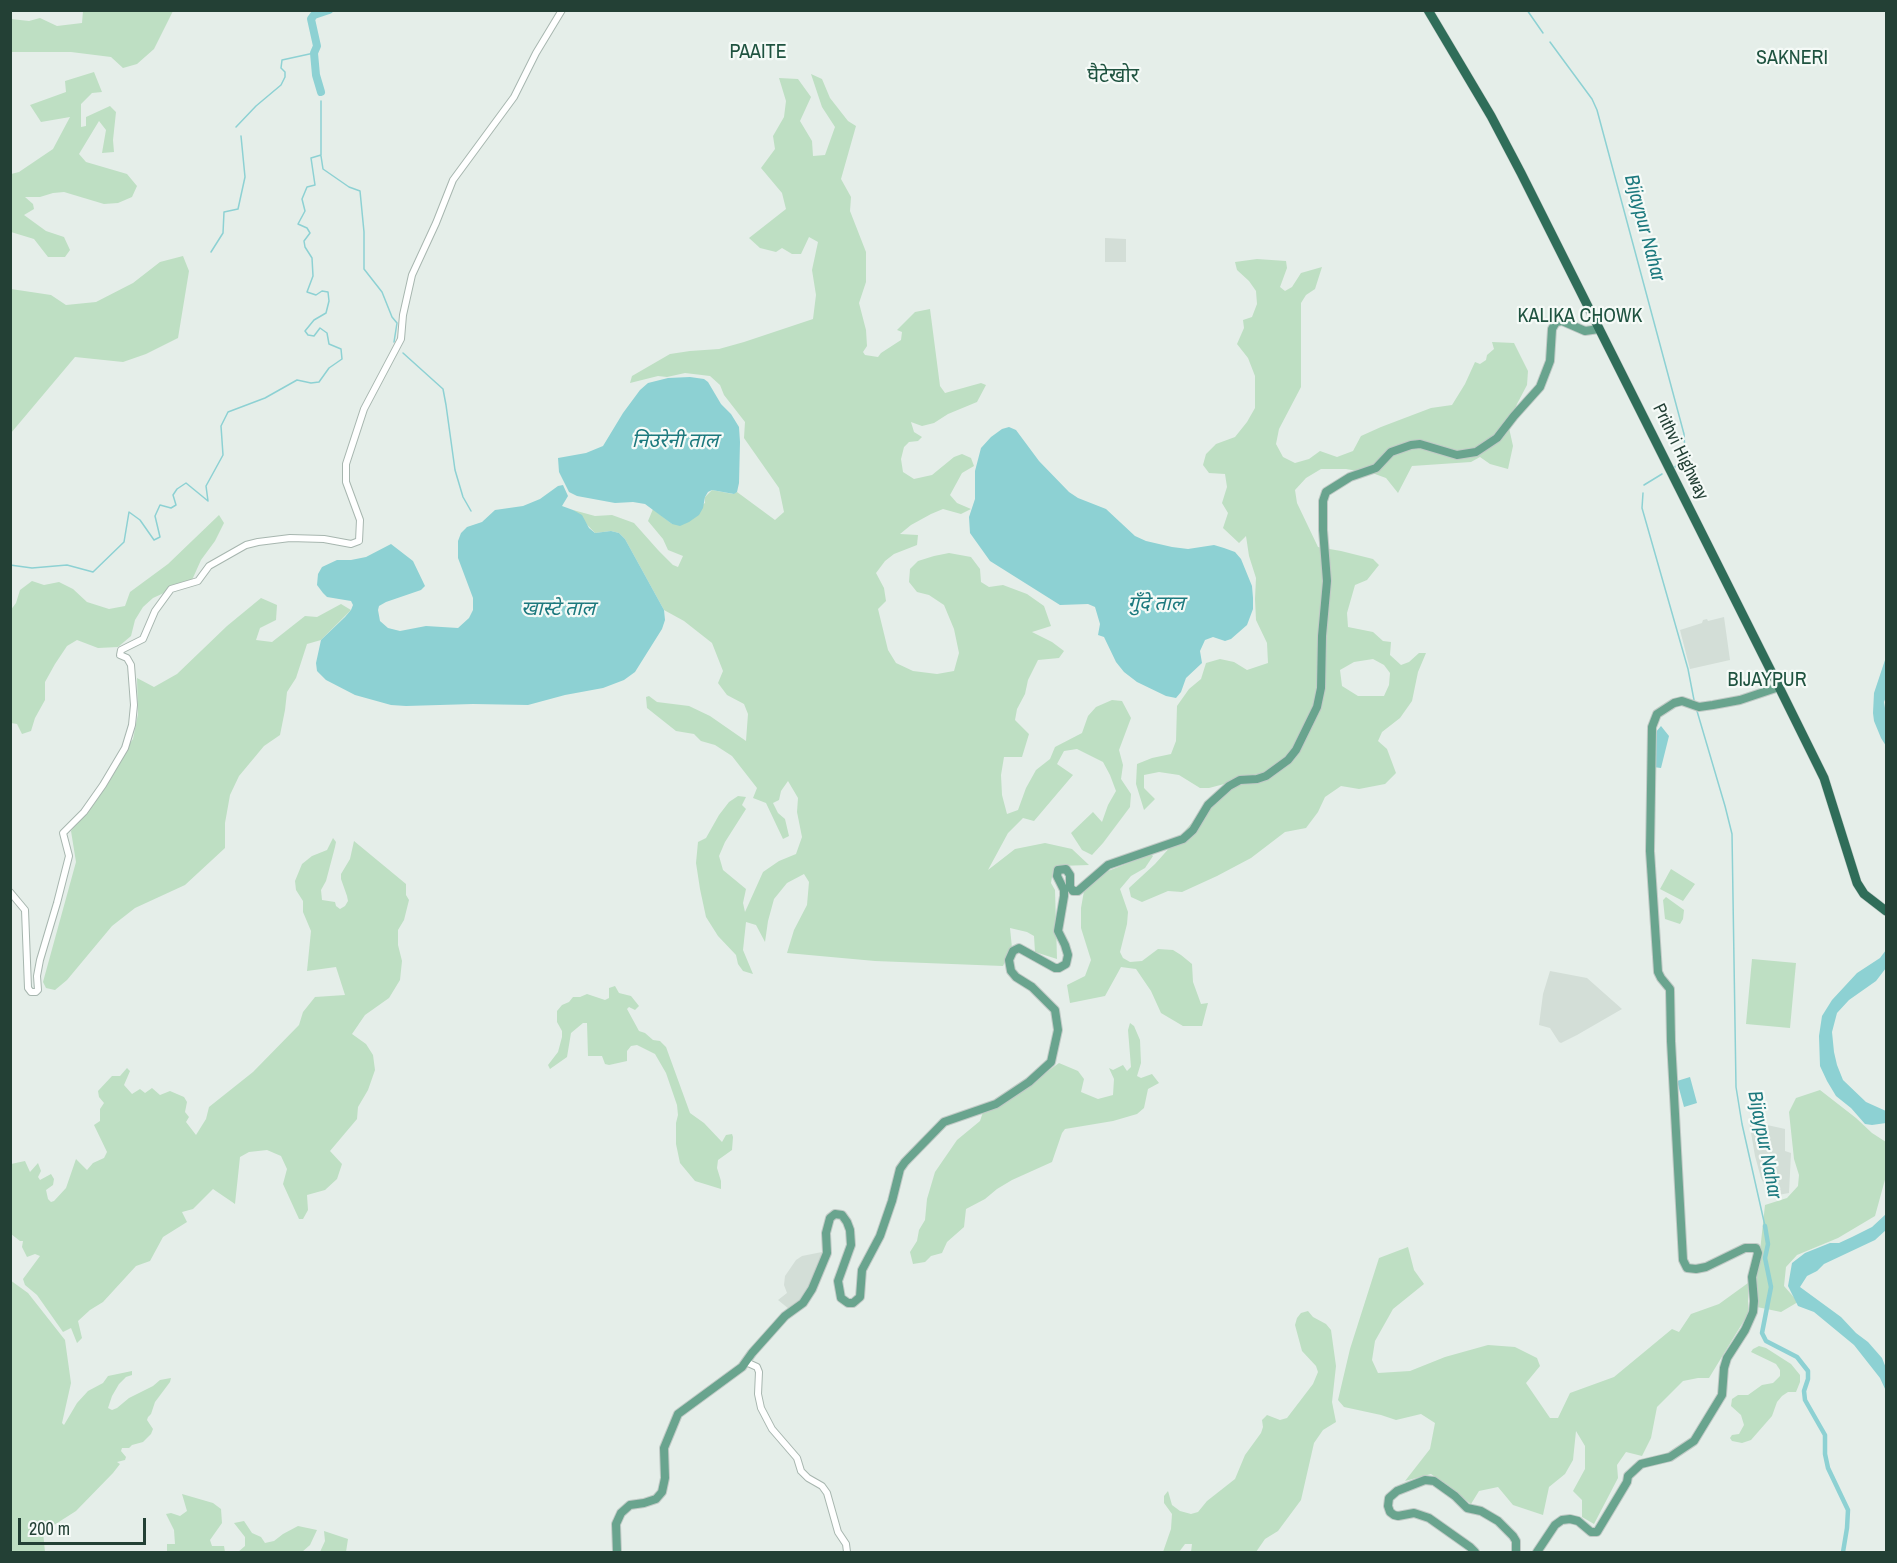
<!DOCTYPE html>
<meta charset="utf-8">
<style>
body{margin:0}
#map{position:relative;width:1897px;height:1563px;overflow:hidden;background:#e5eee9;font-family:"Archivo Narrow",sans-serif}
canvas{display:block}
.frame{position:absolute;inset:0;border:12px solid #234035;pointer-events:none}
.scale{position:absolute;left:18px;top:1518px;width:128px;height:27px;box-sizing:border-box;border:3px solid #234035;border-top:0;padding-left:8px;font-size:18px;line-height:21px;white-space:nowrap;color:#234035;-webkit-text-stroke:4px #f5faf7;paint-order:stroke}
</style>
<div id="map">
<canvas width="1897" height="1563"></canvas>
<div class="frame"></div>
<div class="scale">200 m</div>
</div>
<script>
const context = document.querySelector('canvas').getContext('2d');
context.lineJoin = 'round';
function fill(path, color) { context.fillStyle = color; context.fill(path, 'evenodd'); }
const poly = rows => new Path2D(rows.map(r => 'M' + r).join(''));
function stroke(path, color, width, dash) { context.strokeStyle = color; context.lineWidth = width; context.lineCap = dash ? 'butt' : 'round'; context.setLineDash(dash || []); context.stroke(path); }
function write(font, color, halo, rows, align = 'center') {
  context.font = font + ' "Archivo Narrow","Noto Sans Devanagari",sans-serif'; context.lineWidth = 4.5; context.setLineDash([]); context.textBaseline = 'middle'; context.strokeStyle = halo; context.fillStyle = color; for (const [text, x, y, turn = 0] of rows) {
    context.save(); context.translate(x, y); context.rotate((+turn || 0) * Math.PI / 180); context.textAlign = isNaN(turn) ? turn : align; if (halo) context.strokeText(text, 0, 0); context.fillText(text, 0, 0); context.restore();
  }
}
fill(poly([
 [1105,238,1126,239,1126,262,1105,262],
 [1724,617,1730,660,1690,669,1680,630,1702,623,1703,620,1707,619,1708,621],
 [1550,971,1587,978,1622,1009,1577,1035,1561,1043,1559,1042,1550,1028,1539,1025,1543,994],
 [1749,1121,1785,1129,1785,1151,1791,1153,1789,1193,1778,1195,1767,1190,1761,1178,1755,1156],
 [822,1252,816,1273,797,1306,789,1309,778,1300,787,1293,784,1285,785,1276,796,1260,802,1256]
]), '#d3ded7');
fill(poly([
 [83,11,83,10,173,11,154,49,137,64,123,68,111,57,71,52,11,52,11,19,29,21,40,18,57,26,82,23],
 [94,72,102,92,92,93,81,104,81,127,86,126,86,117,110,106,116,112,113,140,114,152,102,153,106,130,99,121,79,154,86,162,127,174,137,186,132,197,118,203,104,204,64,192,53,193,40,197,25,197,33,204,34,209,24,215,46,231,64,237,70,250,65,257,48,257,34,239,11,232,11,174,19,172,53,149,70,117,41,122,30,105,66,92,65,81],
 [811,74,822,79,830,98,848,121,856,126,841,179,851,197,850,211,866,252,866,282,859,303,866,330,867,346,863,352,865,355,878,357,881,353,901,340,902,332,897,330,915,312,930,309,940,386,945,393,981,383,986,385,977,402,948,414,934,423,922,426,911,422,914,432,922,437,918,441,909,442,904,447,901,459,903,472,914,479,932,475,954,457,962,454,971,458,974,466,962,473,950,495,957,503,971,509,961,514,943,509,931,514,911,525,900,534,918,535,917,545,894,554,885,561,876,573,884,588,886,601,878,609,888,650,896,663,913,671,937,674,954,671,959,653,954,629,944,605,929,595,917,592,909,582,910,569,918,561,934,556,949,553,971,557,980,569,981,582,989,587,1003,585,1027,594,1044,606,1051,626,1032,632,1052,642,1064,651,1059,658,1038,660,1028,680,1025,694,1017,709,1015,720,1029,734,1022,757,1004,757,1001,775,1002,795,1007,814,1018,810,1026,788,1036,770,1050,759,1055,747,1082,733,1088,716,1096,707,1112,700,1122,701,1131,718,1119,750,1123,765,1121,779,1131,794,1130,807,1103,843,1092,855,1082,850,1071,833,1093,812,1102,822,1108,805,1116,791,1110,775,1103,762,1077,749,1064,751,1057,764,1073,775,1034,821,1023,818,1008,833,988,870,1015,849,1045,843,1072,849,1089,865,1059,866,1053,871,1051,883,1055,890,1057,959,1035,952,1034,936,1027,932,1010,928,1012,948,1003,966,875,961,787,953,794,930,807,905,809,882,804,874,787,883,774,899,768,921,765,942,756,925,746,922,743,950,753,974,743,971,738,964,736,955,718,936,706,917,700,889,696,863,698,842,706,838,719,815,729,802,738,796,746,797,742,805,746,809,725,842,719,856,723,870,746,889,743,903,745,912,763,872,779,861,796,854,802,837,797,812,798,798,788,781,781,791,779,800,773,803,778,813,785,819,789,836,783,839,766,803,753,798,757,788,732,756,715,745,701,741,694,734,676,731,647,708,646,697,649,696,657,702,689,706,710,716,746,741,748,714,744,704,727,695,718,683,723,671,712,643,684,621,664,610,625,539,619,533,611,531,595,533,573,510,595,516,612,515,634,523,658,550,673,565,678,567,683,556,668,550,663,539,648,521,653,509,672,524,705,503,705,497,712,490,733,494,737,492,775,520,784,512,779,488,744,438,745,422,724,395,720,385,710,376,685,373,667,377,658,376,630,383,632,376,670,354,690,351,719,349,744,342,813,319,816,295,812,270,818,242,809,237,801,254,792,254,782,248,776,252,760,248,749,238,786,209,782,193,761,168,775,149,773,136,784,117,786,101,779,78,798,79,811,97,800,121,812,141,813,156,825,155,835,127,822,107],
 [183,256,189,271,178,338,146,354,123,362,75,357,11,433,11,289,51,295,66,305,96,302,133,283,160,262],
 [1257,259,1286,261,1287,268,1280,287,1285,291,1292,287,1301,273,1322,267,1315,289,1306,295,1301,303,1301,387,1279,429,1276,444,1283,457,1295,463,1309,459,1320,451,1337,457,1353,451,1361,436,1381,427,1431,408,1452,405,1465,384,1475,362,1480,364,1486,360,1487,355,1494,349,1492,342,1514,343,1528,371,1527,385,1517,404,1509,428,1513,446,1508,469,1490,464,1480,457,1471,462,1412,466,1398,493,1386,478,1375,474,1346,469,1321,469,1306,478,1295,490,1297,503,1318,547,1341,551,1373,559,1379,565,1367,580,1355,585,1347,613,1348,627,1373,632,1383,641,1391,642,1390,655,1401,665,1409,662,1419,653,1426,653,1418,672,1412,701,1400,718,1382,732,1378,741,1387,749,1396,773,1385,784,1359,789,1341,786,1325,797,1318,812,1306,828,1285,832,1251,858,1217,876,1182,892,1168,891,1142,902,1131,897,1129,888,1155,864,1214,798,1232,782,1209,788,1200,788,1179,775,1159,772,1144,775,1144,788,1155,799,1144,810,1136,784,1137,764,1152,758,1171,754,1176,741,1177,706,1189,689,1201,679,1206,663,1220,659,1234,662,1247,670,1268,663,1267,643,1256,620,1255,599,1256,578,1249,556,1246,536,1239,543,1223,528,1228,513,1222,503,1227,487,1225,474,1209,473,1203,465,1206,454,1216,444,1235,437,1247,422,1255,408,1255,376,1248,358,1237,344,1244,328,1243,320,1252,317,1257,304,1256,291,1249,281,1237,270,1235,262],
 [1373,659,1384,665,1390,673,1389,685,1384,696,1358,696,1342,686,1340,670,1354,662],
 [219,515,224,523,215,541,201,560,192,580,153,598,143,607,135,620,131,636,118,647,98,648,77,640,67,646,55,664,45,682,45,700,35,718,31,731,22,734,17,724,11,723,10,611,16,603,20,590,32,581,44,585,59,582,73,589,87,602,109,609,125,606,130,592,168,564],
 [261,598,277,605,276,620,260,628,256,640,272,642,305,616,317,617,341,604,351,610,321,640,307,644,296,678,287,692,285,710,280,735,264,746,239,776,230,795,225,823,225,848,185,885,135,908,112,926,67,980,55,990,46,988,43,982,76,862,71,831,84,814,105,779,133,739,138,714,137,678,154,687,177,674,227,626],
 [333,838,336,842,335,847,326,881,321,890,322,900,335,902,336,906,340,909,345,906,348,901,347,896,341,879,341,874,350,859,354,841,406,884,406,895,409,900,404,920,398,930,398,945,402,961,400,980,389,998,365,1015,352,1034,366,1044,373,1055,375,1070,368,1090,358,1107,357,1119,330,1151,342,1164,337,1179,325,1190,307,1195,308,1210,303,1219,299,1219,283,1184,287,1169,281,1156,267,1150,249,1152,240,1157,235,1204,213,1189,193,1209,182,1212,187,1222,163,1237,150,1261,136,1266,103,1302,90,1310,78,1321,82,1338,77,1343,71,1328,63,1332,37,1295,25,1285,23,1279,40,1256,35,1254,27,1257,22,1247,23,1241,20,1241,11,1234,11,1164,25,1161,30,1172,38,1163,41,1171,38,1177,40,1180,51,1174,54,1179,53,1185,46,1190,48,1199,51,1202,54,1201,66,1188,76,1159,87,1170,93,1163,104,1158,107,1152,94,1125,100,1121,100,1109,104,1103,99,1097,98,1091,112,1076,120,1076,127,1068,130,1071,124,1085,132,1094,140,1089,145,1093,152,1088,160,1095,170,1091,184,1097,187,1102,185,1112,189,1117,186,1122,196,1135,206,1119,209,1107,253,1072,299,1025,303,1012,315,997,345,995,336,967,307,971,311,931,303,912,303,901,296,890,295,881,302,864,312,856,327,850],
 [1151,854,1153,856,1145,868,1131,876,1120,889,1128,912,1127,924,1120,952,1123,958,1130,962,1142,961,1158,949,1173,950,1181,955,1192,964,1193,982,1201,1004,1208,1003,1202,1026,1183,1026,1161,1013,1151,991,1136,969,1121,967,1105,996,1070,1003,1067,985,1085,976,1091,960,1081,928,1081,908,1084,891,1103,873],
 [1671,869,1695,884,1683,901,1660,889],
 [1666,897,1684,910,1683,919,1680,924,1665,919,1663,900],
 [1752,959,1796,963,1790,1028,1746,1024],
 [615,986,619,993,631,996,639,1006,635,1010,629,1007,627,1009,639,1031,645,1033,653,1040,660,1041,666,1047,690,1113,704,1123,722,1142,726,1135,732,1134,733,1137,732,1150,718,1160,717,1168,721,1181,721,1189,695,1181,680,1163,676,1144,676,1123,678,1115,677,1105,666,1073,655,1054,637,1045,631,1046,627,1051,627,1061,609,1065,605,1064,602,1056,588,1056,587,1023,583,1023,571,1033,567,1057,550,1069,548,1065,558,1052,562,1037,562,1031,557,1022,557,1011,562,1005,569,1002,573,997,580,997,587,994,605,1000,609,998,609,988],
 [1130,1023,1134,1026,1140,1040,1141,1063,1137,1076,1141,1078,1152,1074,1159,1083,1148,1089,1144,1108,1137,1114,1113,1121,1065,1129,1062,1133,1052,1162,1012,1180,997,1189,985,1199,966,1209,964,1227,947,1242,942,1253,931,1256,925,1262,913,1264,910,1252,917,1241,919,1230,925,1220,927,1199,935,1172,957,1140,980,1121,983,1112,1009,1099,1059,1063,1078,1071,1084,1079,1081,1092,1098,1099,1113,1095,1114,1079,1109,1068,1113,1070,1123,1065,1127,1071,1131,1067,1128,1030],
 [1820,1090,1856,1118,1872,1133,1886,1142,1886,1176,1875,1216,1838,1238,1797,1255,1786,1267,1784,1286,1798,1302,1781,1312,1757,1307,1755,1276,1760,1251,1765,1205,1787,1198,1798,1186,1799,1175,1794,1159,1789,1112,1796,1098],
 [1408,1247,1414,1270,1424,1284,1393,1309,1375,1341,1372,1360,1378,1373,1410,1371,1445,1357,1488,1345,1515,1347,1537,1358,1540,1366,1526,1383,1550,1418,1558,1418,1570,1393,1614,1377,1672,1329,1679,1332,1691,1314,1719,1304,1748,1283,1748,1314,1709,1378,1698,1378,1683,1381,1657,1407,1651,1438,1642,1456,1626,1452,1617,1465,1618,1478,1594,1524,1582,1517,1582,1500,1573,1491,1585,1469,1585,1446,1576,1431,1573,1460,1565,1474,1549,1487,1543,1515,1513,1505,1498,1487,1479,1491,1471,1504,1431,1474,1405,1481,1430,1449,1435,1423,1421,1414,1396,1420,1381,1415,1344,1407,1338,1400,1350,1349,1379,1258],
 [10,1280,28,1293,65,1340,71,1383,62,1423,64,1425,77,1403,88,1391,103,1383,108,1376,132,1371,132,1375,126,1377,119,1384,112,1396,108,1408,112,1410,117,1408,129,1398,153,1386,160,1380,171,1378,170,1382,155,1402,151,1414,148,1417,147,1420,153,1429,151,1434,143,1442,132,1445,129,1448,122,1448,121,1451,126,1457,125,1460,117,1462,120,1464,113,1473,76,1511,43,1532,45,1552,11,1552],
 [1308,1311,1313,1317,1326,1324,1331,1330,1336,1366,1332,1402,1336,1422,1323,1430,1314,1443,1301,1500,1278,1531,1265,1539,1256,1552,1191,1552,1192,1544,1185,1544,1179,1552,1163,1552,1171,1529,1172,1514,1164,1503,1164,1496,1168,1491,1172,1505,1180,1511,1191,1514,1198,1512,1207,1501,1235,1479,1245,1455,1261,1433,1263,1427,1262,1420,1267,1415,1280,1420,1287,1418,1313,1384,1318,1372,1316,1366,1302,1351,1295,1325,1297,1318,1301,1313],
 [1759,1346,1766,1348,1791,1364,1800,1375,1800,1382,1796,1392,1788,1392,1782,1396,1777,1402,1772,1416,1751,1440,1742,1443,1732,1441,1730,1438,1732,1435,1739,1434,1744,1425,1741,1415,1731,1406,1732,1399,1738,1395,1748,1395,1762,1385,1773,1383,1780,1376,1780,1370,1776,1364,1751,1352,1753,1349],
 [182,1494,213,1503,221,1509,222,1523,210,1540,212,1546,224,1546,225,1552,167,1552,167,1544,175,1544,174,1530,166,1514,171,1513,180,1516,187,1511],
 [244,1521,252,1533,261,1537,265,1543,274,1541,283,1534,298,1526,317,1530,310,1545,302,1552,238,1552,245,1546,245,1537,234,1523],
 [324,1531,348,1539,346,1552,320,1552,325,1541]
]), '#bedfc3');
fill(poly([
 [690,377,704,379,708,382,721,404,731,414,739,427,740,442,739,483,737,492,734,494,712,490,708,492,705,497,703,508,699,515,689,522,680,526,672,524,645,504,633,502,615,503,577,496,569,492,559,472,558,458,586,453,603,446,623,413,640,390,648,383,668,378],
 [1009,427,1016,430,1039,461,1069,492,1078,498,1106,509,1135,536,1146,541,1172,547,1188,549,1214,545,1224,548,1235,552,1241,559,1252,586,1253,598,1253,609,1247,625,1231,639,1225,641,1213,637,1205,640,1200,651,1202,663,1186,678,1181,692,1176,698,1166,696,1137,682,1124,672,1116,662,1104,637,1098,635,1100,624,1095,607,1088,604,1060,605,990,561,970,533,969,517,975,499,975,471,981,448,991,437,1002,429],
 [563,485,568,496,562,506,573,510,582,515,589,528,595,533,611,531,619,533,625,539,664,610,665,620,662,629,635,672,624,680,603,688,565,695,528,705,473,704,406,706,391,705,355,695,326,680,317,671,316,663,321,640,345,617,351,610,353,605,351,601,327,597,323,593,317,585,318,574,322,567,337,560,351,560,366,557,391,544,413,561,425,586,421,590,386,602,379,606,378,610,380,621,388,628,400,631,426,626,458,628,469,618,473,610,473,598,458,558,458,541,461,533,467,527,482,522,495,510,523,506,540,499,558,486],
 [1886,657,1886,697,1884,702,1886,714,1886,746,1881,738,1874,721,1873,713,1874,693],
 [1661,726,1669,736,1661,768,1653,767,1655,733],
 [1886,950,1886,968,1876,981,1849,1000,1837,1013,1832,1032,1834,1052,1837,1065,1843,1080,1866,1102,1886,1111,1886,1123,1872,1125,1865,1124,1851,1108,1836,1096,1827,1081,1820,1066,1819,1036,1822,1016,1832,1000,1857,973,1880,958],
 [1690,1077,1697,1103,1684,1107,1677,1081],
 [1886,1214,1886,1230,1875,1240,1824,1264,1817,1271,1807,1276,1800,1287,1841,1317,1856,1333,1868,1342,1882,1358,1886,1368,1886,1391,1880,1378,1854,1345,1814,1312,1798,1306,1788,1286,1792,1263,1805,1253,1830,1243,1839,1243,1852,1237,1872,1227]
]), '#8dd1d3');
stroke(poly([
 [1527,10,1543,33],
 [1550,42,1592,99,1597,110,1684,434,1685,451,1675,467],
 [236,127,256,106,281,85,285,77,285,72,281,68,282,60,314,53],
 [321,156,323,169,349,187,360,191,364,232,364,269,382,292,392,317,397,323,394,342],
 [211,252,223,233,224,212,238,209,245,177,241,136],
 [403,353,443,389,446,405,455,470,463,497,471,511],
 [1644,485,1662,474],
 [1643,493,1642,508,1688,669,1694,700],
 [10,565,32,568,67,565,93,572,124,542,129,512,140,520,154,540,160,537,155,516,160,505,171,508,176,505,173,495,177,489,186,483,208,501,206,486,223,455,221,426,228,412,265,398,297,380,311,383,319,382,329,368,342,359,341,349,329,344,327,333,320,328,314,336,308,335,305,331,314,320,326,313,329,301,328,292,322,291,316,295,307,292,313,276,312,258,305,247,304,241,310,233,307,228,298,224,305,211,302,199,307,187,315,185,311,158,321,155,321,101],
 [1697,711,1725,806,1732,834,1736,1087,1742,1124,1765,1226]
]), '#8dd1d3', 1.5);
stroke(poly([
 [1765,1226,1768,1244,1765,1258,1771,1287,1762,1333,1766,1341,1797,1357,1808,1371,1808,1379,1804,1391,1805,1400,1825,1435,1825,1454,1828,1468,1848,1510,1847,1528,1843,1552]
]), '#8dd1d3', 4.5);
stroke(poly([
 [321,92,316,75,314,53,317,46,311,19,314,15,329,10]
]), '#8dd1d3', 8);
const minor = poly([
 [10,892,25,910,28,988,31,992,36,992,38,990,37,976,40,960,57,903,69,856,63,833,84,812,103,785,125,748,132,725,134,705,131,665,127,658,120,655,121,650,143,639,155,611,171,589,198,581,209,566,246,545,258,542,290,538,324,539,351,544,359,541,360,520,346,482,346,464,364,409,401,339,403,315,412,275,436,223,453,180,514,97,536,53,562,10],
 [746,1362,757,1367,759,1372,758,1394,761,1408,772,1429,797,1458,801,1471,808,1478,822,1486,827,1493,838,1532,846,1544,847,1552]
]);
const major = poly([
 [617,1552,616,1524,621,1513,630,1505,644,1503,656,1499,662,1492,665,1478,664,1448,678,1414,742,1367,752,1353,785,1316,803,1303,812,1289,827,1253,826,1233,830,1218,835,1214,842,1215,847,1222,850,1230,851,1245,838,1281,841,1298,848,1303,853,1303,860,1297,862,1270,880,1236,892,1201,900,1169,905,1162,944,1122,996,1104,1029,1082,1051,1062,1058,1030,1055,1010,1032,987,1016,977,1011,971,1009,960,1013,951,1019,948,1055,968,1059,968,1066,964,1068,955,1065,945,1058,931,1064,896,1064,890,1057,876,1058,870,1066,869,1070,875,1070,887,1073,891,1078,891,1108,865,1183,839,1193,830,1208,805,1229,786,1240,780,1257,779,1266,776,1288,760,1296,750,1317,707,1321,688,1322,636,1327,581,1323,530,1323,501,1326,492,1350,477,1376,468,1391,452,1411,445,1420,444,1457,455,1476,452,1497,438,1514,416,1540,387,1550,361,1552,329,1556,322,1562,321,1585,331,1599,329],
 [1475,1552,1470,1547,1429,1518,1414,1513,1398,1516,1394,1515,1390,1512,1388,1506,1389,1498,1397,1491,1425,1480,1434,1481,1455,1496,1467,1508,1481,1511,1498,1521,1513,1536,1516,1541,1516,1552],
 [1537,1552,1555,1525,1562,1520,1570,1519,1578,1521,1591,1532,1597,1532,1627,1482,1628,1476,1641,1464,1670,1457,1694,1441,1722,1395,1724,1368,1727,1358,1745,1330,1753,1312,1754,1301,1752,1277,1758,1253,1756,1248,1745,1248,1706,1267,1696,1269,1687,1268,1683,1260,1671,1041,1670,989,1661,978,1658,972,1650,851,1652,727,1657,714,1674,703,1682,701,1699,707,1713,705,1740,700,1779,687]
]);
const highway = poly([
 [1428,10,1491,116,1521,173,1779,687,1824,778,1857,883,1864,894,1886,911]
]);
stroke(minor, '#a7b6af', 8);
stroke(major, '#c1cac6', 10);
stroke(highway, '#c1cac6', 10);
stroke(minor, '#fff', 6);
stroke(major, '#69a48e', 8);
stroke(highway, '#2f6d59', 9);
write('18px', '#234035', '#f5faf7', [
 ["Prithvi Highway",1680,452,64]
]);
write('20px', '#1f5340', '#f5faf7', [
 ["PAAITE",758,53],
 ["SAKNERI",1792,59],
 ["घैटेखोर",1113,77],
 ["KALIKA CHOWK",1580,317],
 ["BIJAYPUR",1767,681]
]);
write('italic 20px', '#1c797e', '#f5faf7', [
 ["Bijaypur Nahar",1644,228,75],
 ["निउरेनी ताल",675,442],
 ["गुँदे ताल",1156,605],
 ["खास्टे ताल",558,610],
 ["Bijaypur Nahar",1764,1145,79]
]);
</script>
